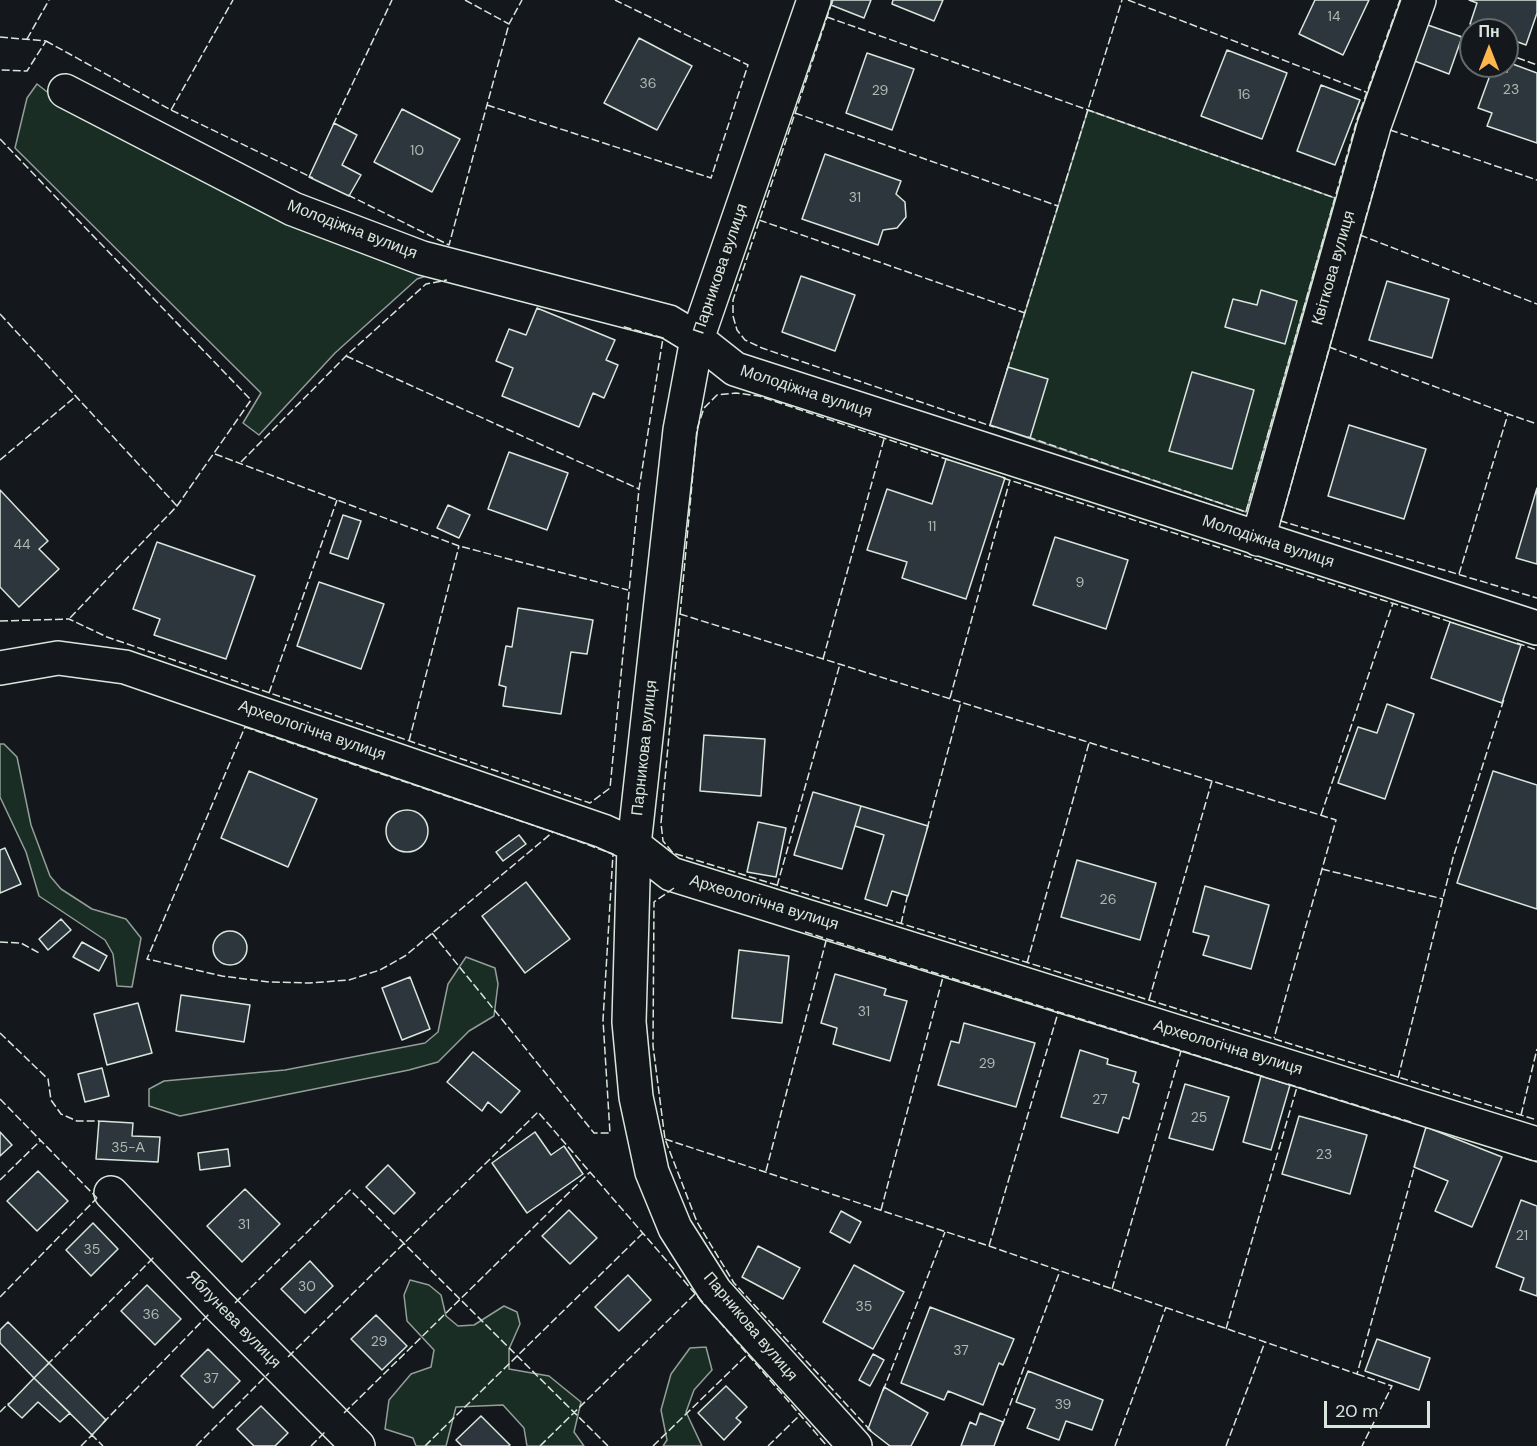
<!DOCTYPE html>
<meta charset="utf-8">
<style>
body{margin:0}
#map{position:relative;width:1537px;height:1446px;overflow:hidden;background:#14181c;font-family:"DM Sans",sans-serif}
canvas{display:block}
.north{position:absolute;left:1459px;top:18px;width:60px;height:60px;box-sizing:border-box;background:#14181c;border:2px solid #626a69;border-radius:50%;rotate:0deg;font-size:16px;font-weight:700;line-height:24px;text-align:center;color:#d8e6dc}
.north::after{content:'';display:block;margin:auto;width:21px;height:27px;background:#ffb74d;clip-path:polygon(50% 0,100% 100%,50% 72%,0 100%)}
.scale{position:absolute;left:1324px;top:1401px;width:106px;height:27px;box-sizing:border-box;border:3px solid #d8e6dc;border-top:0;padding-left:8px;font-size:18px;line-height:21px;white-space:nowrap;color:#d8e6dc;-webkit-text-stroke:4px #14181c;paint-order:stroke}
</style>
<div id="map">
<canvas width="1537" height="1446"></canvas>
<div class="north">Пн</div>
<div class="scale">20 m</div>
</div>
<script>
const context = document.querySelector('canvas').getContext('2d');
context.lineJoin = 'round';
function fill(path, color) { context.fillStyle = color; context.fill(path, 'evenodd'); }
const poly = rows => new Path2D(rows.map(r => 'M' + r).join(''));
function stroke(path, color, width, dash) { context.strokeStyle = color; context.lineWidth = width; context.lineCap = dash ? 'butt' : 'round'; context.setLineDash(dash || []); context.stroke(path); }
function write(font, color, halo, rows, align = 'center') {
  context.font = font + ' "DM Sans",sans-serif'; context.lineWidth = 4.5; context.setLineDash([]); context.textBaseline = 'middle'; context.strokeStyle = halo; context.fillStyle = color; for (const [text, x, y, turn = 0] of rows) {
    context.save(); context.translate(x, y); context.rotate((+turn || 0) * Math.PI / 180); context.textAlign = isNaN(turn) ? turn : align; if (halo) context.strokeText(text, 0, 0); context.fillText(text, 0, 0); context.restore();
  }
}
const green = poly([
 [37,84,60,102,444,270,417,279,335,353,259,435,243,423,261,393,15,148,27,98,37,84],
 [1088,110,1335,198,1246,512,990,425,1088,110],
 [0,744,4,744,17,757,31,825,50,876,61,889,92,909,126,919,141,938,132,987,117,986,113,954,105,940,39,896,26,852,0,797,0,744],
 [466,957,495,968,498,984,494,1016,469,1031,438,1062,409,1070,180,1116,149,1106,149,1089,164,1081,285,1070,425,1043,438,1032,448,984,466,957],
 [410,1280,429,1285,441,1295,446,1316,458,1326,474,1325,504,1306,517,1312,520,1324,509,1349,509,1369,549,1376,581,1402,574,1432,584,1446,527,1446,524,1428,503,1405,456,1407,446,1446,416,1446,413,1438,385,1429,389,1400,411,1374,431,1367,434,1350,407,1321,404,1295,410,1280],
 [706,1347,712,1370,694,1390,686,1412,702,1446,663,1446,667,1440,661,1410,671,1374,690,1348,706,1347]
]);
fill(green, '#1a2d24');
stroke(green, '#939e99', 1.5);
const building = poly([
 [833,0,871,0,864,18,831,5,833,0],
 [893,0,943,0,934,21,892,4,893,0],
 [1315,0,1369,0,1343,55,1299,34,1315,0],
 [1469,0,1537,0,1537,13,1526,45,1507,38,1507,30,1485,30,1470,24,1477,3,1469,0],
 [1425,24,1462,37,1449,74,1412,60,1425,24],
 [639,38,692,66,657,130,604,103,639,38],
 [1227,50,1287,73,1262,139,1201,116,1227,50],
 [867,53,914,69,892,130,846,113,867,53],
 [1510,63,1537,73,1537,143,1487,126,1492,113,1478,108,1493,67,1507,72,1510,63],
 [1321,85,1360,100,1335,165,1297,151,1321,85],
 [402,109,460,139,432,192,374,162,402,109],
 [334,123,357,135,342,165,361,175,349,196,309,177,334,123],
 [825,154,901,181,896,194,905,202,906,217,897,228,883,230,878,245,802,219,825,154],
 [801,276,855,295,835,351,782,332,801,276],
 [1387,281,1449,299,1432,358,1369,340,1387,281],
 [1261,290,1297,301,1285,344,1225,327,1233,299,1257,305,1261,290],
 [537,308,615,340,606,360,618,365,604,398,593,393,579,427,502,396,513,368,496,361,509,329,526,335,537,308],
 [1008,367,1048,379,1030,438,990,425,1008,367],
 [1192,372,1254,390,1232,469,1169,451,1192,372],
 [1349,425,1426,449,1404,519,1328,496,1349,425],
 [509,452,568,473,547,530,488,509,509,452],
 [946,459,1005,478,966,599,902,578,907,562,867,550,887,489,932,504,946,459],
 [1537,488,1537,564,1516,558,1537,488],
 [0,490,48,541,39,549,59,569,19,607,0,587,0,490],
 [448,505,470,515,459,538,437,528,448,505],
 [343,515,361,521,348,559,330,553,343,515],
 [1055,537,1128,560,1106,629,1033,605,1055,537],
 [157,542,255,576,226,659,154,635,160,619,133,609,157,542],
 [319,582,384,604,361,669,297,646,319,582],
 [518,608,593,620,587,654,571,652,561,714,503,706,506,687,499,685,506,646,512,647,518,608],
 [1450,622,1521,645,1502,703,1431,678,1450,622],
 [1387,704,1414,714,1385,799,1338,783,1358,727,1377,733,1387,704],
 [704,735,765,739,761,796,700,791,704,735],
 [249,771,317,799,288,867,221,838,249,771],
 [1493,771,1537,785,1537,909,1457,883,1493,771],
 [813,792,861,806,842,869,794,855,813,792],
 [861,806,928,826,908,896,892,891,887,906,865,899,884,835,855,826,861,806],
 '386 831a21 21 0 1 1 42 0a21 21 0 1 1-42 0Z',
 [758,822,786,828,776,877,747,872,758,822],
 [519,835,526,844,503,861,496,852,519,835],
 [5,848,21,884,0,893,0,850,5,848],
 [1077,860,1156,883,1140,940,1061,917,1077,860],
 [526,882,570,939,525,973,482,916,526,882],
 [1205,886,1269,905,1251,969,1203,955,1209,936,1193,932,1205,886],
 [61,919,71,930,48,950,39,939,61,919],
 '213 948a17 17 0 1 1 34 0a17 17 0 1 1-34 0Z',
 [82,942,107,956,99,971,73,957,82,942],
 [739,950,789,956,782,1023,732,1018,739,950],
 [835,974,886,989,884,995,907,1001,890,1061,833,1044,837,1028,821,1023,835,974],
 [410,977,430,1029,402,1040,382,988,410,977],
 [181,995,250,1005,244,1042,176,1031,181,995],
 [138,1003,152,1053,107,1065,94,1014,138,1003],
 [964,1023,1035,1043,1016,1107,938,1085,951,1041,959,1043,964,1023],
 [1080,1050,1108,1059,1107,1064,1136,1072,1133,1082,1139,1084,1129,1119,1123,1117,1118,1133,1061,1117,1080,1050],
 [473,1052,520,1091,501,1113,488,1102,482,1111,447,1082,473,1052],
 [102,1068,109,1096,85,1102,78,1074,102,1068],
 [1261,1076,1290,1085,1271,1150,1243,1142,1261,1076],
 [1185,1084,1229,1097,1213,1150,1169,1138,1185,1084],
 [1299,1116,1367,1135,1350,1194,1282,1174,1299,1116],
 [99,1121,133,1123,132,1136,160,1137,158,1162,96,1159,99,1121],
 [1426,1127,1502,1157,1472,1227,1435,1211,1448,1181,1414,1167,1426,1127],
 [0,1132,12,1145,0,1156,0,1132],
 [535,1132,551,1155,564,1146,583,1174,527,1213,492,1163,535,1132],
 [228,1149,230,1166,200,1170,198,1153,228,1149],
 [388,1165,415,1193,394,1214,366,1187,388,1165],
 [38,1171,68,1201,37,1231,7,1201,38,1171],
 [245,1189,280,1224,242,1262,207,1226,245,1189],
 [1521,1200,1537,1206,1537,1296,1520,1290,1524,1278,1496,1267,1521,1200],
 [569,1210,597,1238,570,1264,542,1236,569,1210],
 [841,1211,861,1222,850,1243,830,1232,841,1211],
 [93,1223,118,1249,91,1276,66,1250,93,1223],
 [758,1246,800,1268,783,1299,742,1277,758,1246],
 [310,1261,333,1286,305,1313,281,1289,310,1261],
 [854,1265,904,1292,873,1349,823,1322,854,1265],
 [628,1275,651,1300,619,1331,595,1307,628,1275],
 [147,1285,181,1319,155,1345,121,1311,147,1285],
 [930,1307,1014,1339,1003,1365,999,1363,983,1405,948,1391,944,1400,901,1383,930,1307],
 [376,1315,407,1346,382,1370,351,1339,376,1315],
 [8,1322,49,1363,34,1378,0,1343,0,1330,8,1322],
 [1377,1339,1430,1358,1419,1390,1365,1371,1377,1339],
 [208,1349,240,1381,213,1408,181,1376,208,1349],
 [873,1354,884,1360,870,1386,859,1380,873,1354],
 [49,1363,106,1420,92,1435,34,1378,49,1363],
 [1028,1371,1103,1400,1092,1430,1066,1421,1059,1440,1027,1428,1035,1409,1016,1402,1028,1371],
 [34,1378,70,1413,60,1422,38,1402,22,1418,8,1405,34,1378],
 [726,1386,747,1407,736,1418,741,1422,724,1440,698,1413,726,1386],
 [884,1387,928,1413,911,1446,890,1446,868,1429,884,1387],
 [261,1406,288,1433,275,1446,254,1446,237,1429,261,1406],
 [980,1413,1003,1422,994,1446,961,1446,970,1422,976,1425,980,1413],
 [481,1416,510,1445,509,1446,462,1446,456,1440,481,1416]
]);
fill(building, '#2c363c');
stroke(building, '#d8e6dc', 1.5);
const minor = poly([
 [814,0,697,339,680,430,634,845,629,1022,636,1097,652,1172,675,1228,715,1291,855,1446],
 [65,91,293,209,422,258,669,322,697,339,735,369,1537,628],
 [1258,539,1374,126,1419,0],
 [0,668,58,658,125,667,603,831,634,845,671,874,1537,1144],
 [111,1193,219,1306,358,1446]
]);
stroke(minor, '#d8e6dc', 36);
stroke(minor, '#14181c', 33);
stroke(poly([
 [465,0,509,24],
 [1128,0,1366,92],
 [832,2,733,300,733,316,737,330,745,340,762,348,994,427],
 [827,17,1335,198],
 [1459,36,1471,41],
 [0,37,46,41,27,71,0,70],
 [27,39,49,0],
 [46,41,171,110,313,178],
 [1507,54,1537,65],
 [487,105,711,178,748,65,615,0],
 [171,110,233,0],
 [795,113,1058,206],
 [333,125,392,0],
 [1390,130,1537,180],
 [0,139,251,400,177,506,69,619],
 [1385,149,1281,521,1537,598],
 [348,195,449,245,509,24,522,0],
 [759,220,1025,313],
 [1360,235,1537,304],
 [0,314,177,506],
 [1329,347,1508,414],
 [346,356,639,489],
 [1007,370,1122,0],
 [1028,437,1246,512,1357,120,1400,0],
 [215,454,459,546,628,590],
 [0,460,75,397],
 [949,460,759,396,736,393,717,395,704,408,697,429,661,823,663,841,673,853,1537,1120],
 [241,462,346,356,426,284,447,280],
 [1003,478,1454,623],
 [1459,574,1508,414,1537,424],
 [680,614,1336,820,1274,1038],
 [0,621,69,619,107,637,590,803,610,788,639,489,663,338,621,326],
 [1517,643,1537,650],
 [823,659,884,439],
 [269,693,337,500],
 [950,698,1010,480],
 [245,727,361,767,553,832,405,956,380,970,349,980,309,983,269,982,222,976,147,959,245,727],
 [409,741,459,546],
 [1321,815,1393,603],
 [927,829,961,702],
 [1322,869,1443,899],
 [777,886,840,664],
 [674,888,654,902,653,1046,665,1139,697,1222,734,1283,871,1431],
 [901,924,908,893],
 [805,932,1265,1077],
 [432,933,594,1133,610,1133,603,1020,613,854,553,832],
 [0,942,21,943,41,954],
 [1027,963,1089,743],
 [1149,1000,1212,781],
 [0,1033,48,1079,51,1100,61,1114,77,1121,99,1121],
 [1398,1078,1453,858,1504,699],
 [1288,1084,1414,1123],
 [0,1099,97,1198],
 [1521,1115,1537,1049],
 [665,1139,989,1246,1357,1374,1415,1165],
 [1524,1158,1537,1162],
 [766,1171,826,941],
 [0,1180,41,1140],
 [881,1210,943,977],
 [989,1246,1058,1013],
 [1112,1289,1181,1051],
 [0,1297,97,1198],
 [235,1303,350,1190,608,1446],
 [1226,1329,1297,1087],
 [288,1357,538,1112,827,1446],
 [47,1365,155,1256],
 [1357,1374,1392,1386,1362,1446],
 [883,1391,945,1232],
 [0,1412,9,1403],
 [344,1413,590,1172],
 [103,1423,210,1313],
 [1002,1426,1060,1271],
 [91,1434,103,1446],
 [81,1446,93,1434],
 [196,1446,269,1373],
 [311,1446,326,1431],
 [425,1446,643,1233],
 [540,1446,695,1294],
 [653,1446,748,1354],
 [768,1446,800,1415],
 [1115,1446,1166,1307],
 [1226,1446,1265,1342]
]), '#d8e6dc', 1.5, [8, 3]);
write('14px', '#adbab4', null, [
 ["14",1334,17],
 ["36",648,84],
 ["23",1511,90],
 ["29",880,91],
 ["16",1244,95],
 ["10",417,151],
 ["31",855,198],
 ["11",932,527],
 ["44",22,545],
 ["9",1080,583],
 ["26",1108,900],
 ["31",864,1012],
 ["29",987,1064],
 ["27",1100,1100],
 ["25",1199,1118],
 ["35-А",128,1148],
 ["23",1324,1155],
 ["31",244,1225],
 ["21",1522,1236],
 ["35",92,1250],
 ["30",307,1287],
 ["35",864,1307],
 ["36",151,1315],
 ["29",379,1342],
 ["37",961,1351],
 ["37",211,1379],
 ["39",1063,1405]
]);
write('16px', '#d8e6dc', '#14181c', [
 ["Молодіжна вулиця",352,230,21],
 ["Квіткова вулиця",1334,268,-74],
 ["Парникова вулиця",721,269,-71],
 ["Молодіжна вулиця",806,392,18],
 ["Молодіжна вулиця",1268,542,18],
 ["Археологічна вулиця",312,731,19],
 ["Парникова вулиця",645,748,-84],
 ["Археологічна вулиця",764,903,17],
 ["Археологічна вулиця",1228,1048,17],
 ["Яблунева вулиця",233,1320,46],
 ["Парникова вулиця",750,1327,50]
]);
</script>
